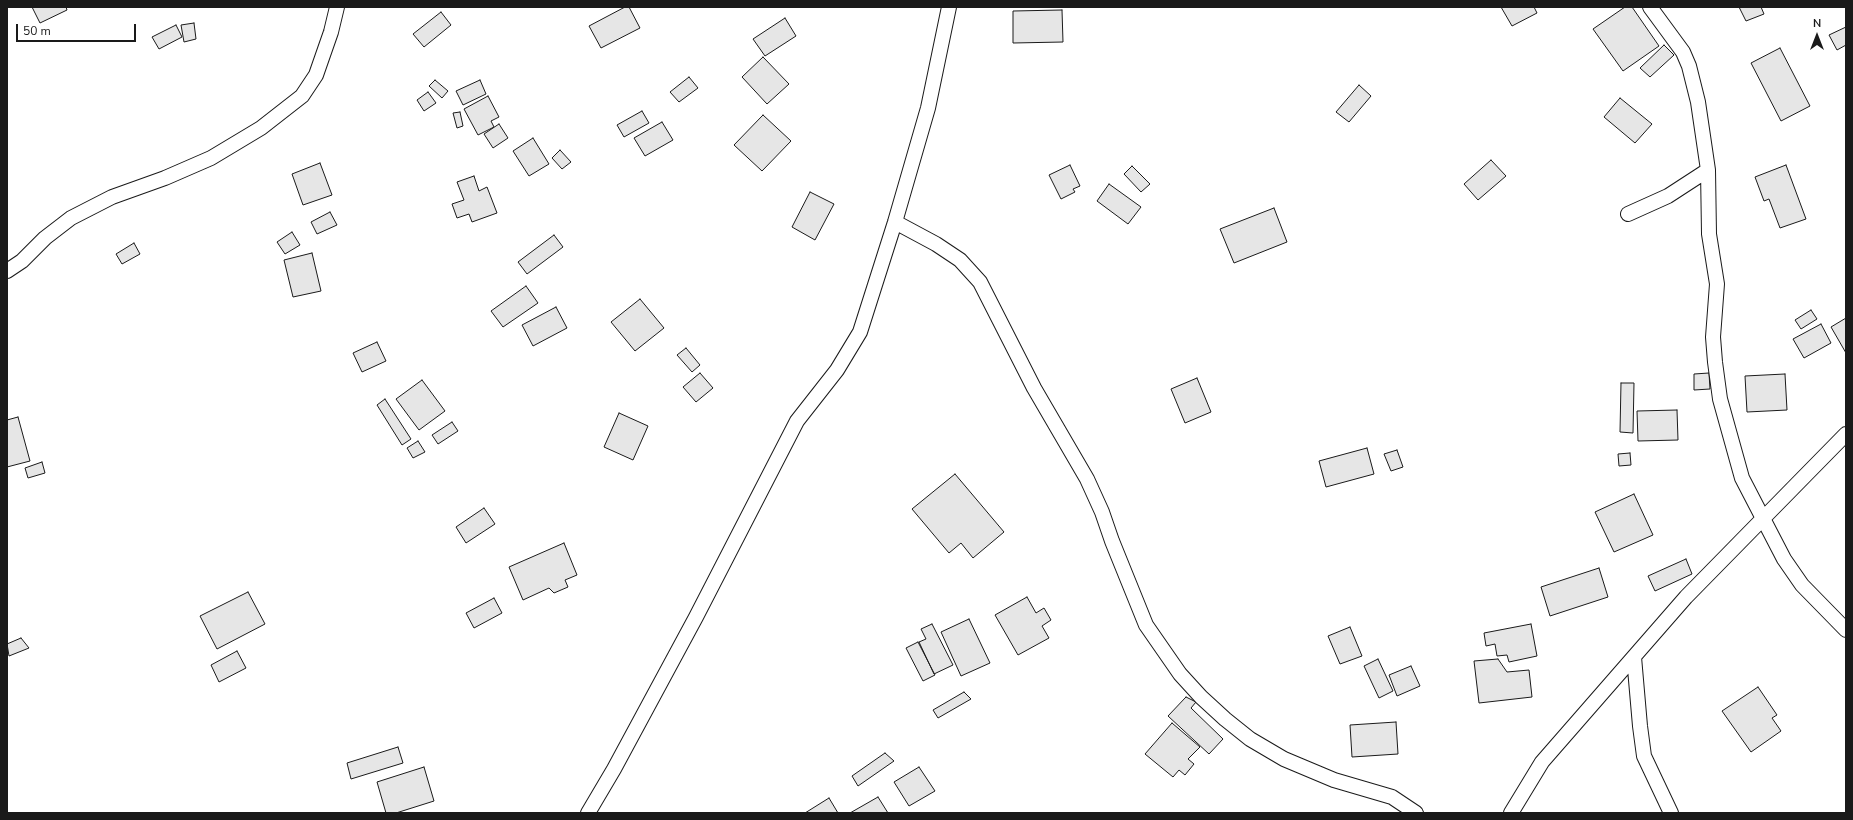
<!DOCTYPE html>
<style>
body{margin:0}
#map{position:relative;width:1853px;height:820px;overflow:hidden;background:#fff;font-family:"Nunito Sans",sans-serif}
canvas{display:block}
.frame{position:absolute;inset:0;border:8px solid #1a1a1a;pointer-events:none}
.north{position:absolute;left:1797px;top:16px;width:40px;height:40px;-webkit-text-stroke:3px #fff;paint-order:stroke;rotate:0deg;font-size:11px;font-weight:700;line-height:16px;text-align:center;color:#1a1a1a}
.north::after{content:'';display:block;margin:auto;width:14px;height:18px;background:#1a1a1a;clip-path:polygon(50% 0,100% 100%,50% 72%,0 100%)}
.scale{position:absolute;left:16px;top:24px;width:120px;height:18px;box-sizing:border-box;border:2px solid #1a1a1a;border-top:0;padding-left:5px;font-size:12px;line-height:14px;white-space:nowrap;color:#1a1a1a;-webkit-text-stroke:3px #fff;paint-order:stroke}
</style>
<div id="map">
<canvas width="1853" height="820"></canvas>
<div class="frame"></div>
<div class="north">N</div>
<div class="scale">50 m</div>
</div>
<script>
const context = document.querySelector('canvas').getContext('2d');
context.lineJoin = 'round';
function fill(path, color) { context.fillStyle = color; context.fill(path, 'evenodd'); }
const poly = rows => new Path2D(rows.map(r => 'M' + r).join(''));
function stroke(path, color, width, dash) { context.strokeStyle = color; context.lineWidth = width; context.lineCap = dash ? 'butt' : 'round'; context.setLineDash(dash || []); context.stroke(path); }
const building = poly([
 [32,7,66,7,67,10,40,23,32,7],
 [625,7,629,7,640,28,601,48,589,26,625,7],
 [1501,7,1534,7,1537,13,1512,26,1501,7],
 [1625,7,1632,7,1659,46,1623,71,1593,29,1625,7],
 [1739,7,1761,7,1764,14,1746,21,1739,7],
 [1062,10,1063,42,1013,43,1013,11,1062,10],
 [441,12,451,25,424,47,413,34,441,12],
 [785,18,796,36,765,56,753,39,785,18],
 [194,23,196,39,184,42,181,25,194,23],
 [176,25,182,37,159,49,152,37,176,25],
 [1846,27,1846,45,1837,50,1829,35,1846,27],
 [1664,45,1674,55,1650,77,1640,68,1664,45],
 [1780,48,1810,106,1781,121,1751,63,1780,48],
 [763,57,789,84,767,104,742,77,763,57],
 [689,77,698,88,679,102,670,92,689,77],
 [435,80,448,91,442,98,429,86,435,80],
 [480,80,486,94,463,105,456,91,480,80],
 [1359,85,1371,96,1349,122,1336,112,1359,85],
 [428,92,436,103,424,111,417,100,428,92],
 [488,96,499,117,491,121,494,127,478,135,464,109,488,96],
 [1620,98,1652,124,1635,143,1604,117,1620,98],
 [642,111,649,123,624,137,617,125,642,111],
 [460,112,463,126,457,128,453,113,460,112],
 [763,115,791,141,762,171,734,145,763,115],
 [662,122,673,140,645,156,634,138,662,122],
 [499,124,508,138,493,148,484,134,499,124],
 [533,138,549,164,529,176,513,151,533,138],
 [560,150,571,162,562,169,552,158,560,150],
 [1491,160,1506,176,1478,200,1464,184,1491,160],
 [320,163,332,195,303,205,292,174,320,163],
 [1070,165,1080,186,1073,189,1075,192,1061,199,1049,175,1070,165],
 [1786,165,1806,219,1780,228,1769,199,1764,201,1755,177,1786,165],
 [1132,166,1150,184,1141,192,1124,174,1132,166],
 [474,176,479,191,487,187,497,213,472,222,469,214,457,218,452,204,464,200,457,182,474,176],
 [1109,184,1141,207,1128,224,1097,201,1109,184],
 [810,192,834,204,815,240,792,227,810,192],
 [1274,208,1287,242,1234,263,1220,229,1274,208],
 [330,212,337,225,317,234,311,222,330,212],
 [292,232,300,245,285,254,277,242,292,232],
 [554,235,563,247,527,274,518,262,554,235],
 [134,243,140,254,122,264,116,254,134,243],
 [312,253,321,291,293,297,284,260,312,253],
 [526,286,538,303,503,327,491,311,526,286],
 [640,299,664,328,635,351,611,322,640,299],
 [556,307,567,328,533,346,522,325,556,307],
 [1811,310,1817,319,1801,329,1795,320,1811,310],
 [1846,318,1846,353,1831,327,1846,318],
 [1821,324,1831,343,1804,358,1793,339,1821,324],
 [377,342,386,361,362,372,353,353,377,342],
 [686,348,700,365,692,372,677,355,686,348],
 [700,373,713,388,696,402,683,387,700,373],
 [1709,373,1710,389,1694,390,1694,374,1709,373],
 [1785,374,1787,410,1747,412,1745,376,1785,374],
 [1197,378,1211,412,1185,423,1171,389,1197,378],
 [422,380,445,411,419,430,396,399,422,380],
 [1621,383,1634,383,1633,433,1620,432,1621,383],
 [385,399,411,439,402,445,377,405,385,399],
 [1677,410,1678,440,1638,441,1637,411,1677,410],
 [619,413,648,426,633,460,604,447,619,413],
 [18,417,30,461,7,467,7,420,18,417],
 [452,422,458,431,438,444,432,435,452,422],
 [418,441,425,452,413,458,407,448,418,441],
 [1367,448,1374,474,1326,487,1319,461,1367,448],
 [1397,450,1403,467,1391,471,1384,454,1397,450],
 [1630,453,1631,465,1619,466,1618,454,1630,453],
 [42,462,45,473,28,478,25,468,42,462],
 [955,474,1004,532,973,558,961,543,949,553,912,509,955,474],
 [1634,494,1653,535,1614,552,1595,512,1634,494],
 [484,508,495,524,466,543,456,527,484,508],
 [564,543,577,575,565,580,568,587,554,593,549,588,523,600,509,567,564,543],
 [1686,559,1692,574,1655,591,1648,576,1686,559],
 [1599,568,1608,597,1550,616,1541,587,1599,568],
 [248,592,265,624,217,649,200,616,248,592],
 [1027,597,1036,613,1044,608,1051,620,1042,626,1049,638,1018,655,995,615,1027,597],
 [494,598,502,613,474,628,466,613,494,598],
 [969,619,990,663,961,676,941,632,969,619],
 [932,624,953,665,934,674,919,642,926,639,921,629,932,624],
 [1531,624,1537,656,1509,662,1507,655,1497,656,1495,644,1486,646,1484,633,1531,624],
 [1350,627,1362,656,1340,664,1328,636,1350,627],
 [21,638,29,648,9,656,7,644,21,638],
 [918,642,935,675,923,681,906,648,918,642],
 [237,651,246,668,219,682,211,665,237,651],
 [1378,659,1393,691,1379,698,1364,666,1378,659],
 [1498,659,1507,672,1529,670,1532,697,1479,703,1474,661,1498,659],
 [1411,666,1420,686,1397,696,1389,675,1411,666],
 [1758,687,1777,715,1772,718,1781,731,1751,752,1722,711,1758,687],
 [964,692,971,699,938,718,933,710,964,692],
 [1186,697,1196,702,1191,708,1223,739,1209,754,1168,716,1186,697],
 [1396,722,1398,754,1352,757,1350,725,1396,722],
 [1172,723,1200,747,1188,759,1194,764,1185,775,1179,770,1173,777,1145,754,1172,723],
 [398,747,403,763,351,779,347,763,398,747],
 [885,753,894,761,858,786,852,776,885,753],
 [424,767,434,801,396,813,386,813,377,782,424,767],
 [919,767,935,791,909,806,894,782,919,767],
 [878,797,888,813,850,813,878,797],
 [829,798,838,813,805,813,829,798]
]);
fill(building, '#e6e6e6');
stroke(building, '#1a1a1a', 1);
const street = poly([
 [1650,7,1683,52,1689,66,1698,102,1708,170,1709,234,1717,284,1713,337,1715,362,1720,399,1742,478,1784,559,1802,585,1846,630],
 [1628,214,1668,196,1708,170],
 [895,222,936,244,960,260,980,282,1034,388,1087,479,1102,512,1112,541,1146,625,1180,674,1201,697,1225,719,1250,739,1284,759,1334,780,1392,797,1416,813],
 [7,271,22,261,45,238,71,218,112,197,165,178,211,158,261,128,302,96,316,75,331,32,337,7],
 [1634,657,1640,726,1644,756,1671,813],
 [588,813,614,769,696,617,797,421,837,370,860,332,895,222,928,108,949,7],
 [1511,813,1542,762,1686,597,1846,434]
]);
stroke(street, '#1a1a1a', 16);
stroke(street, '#fff', 14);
</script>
